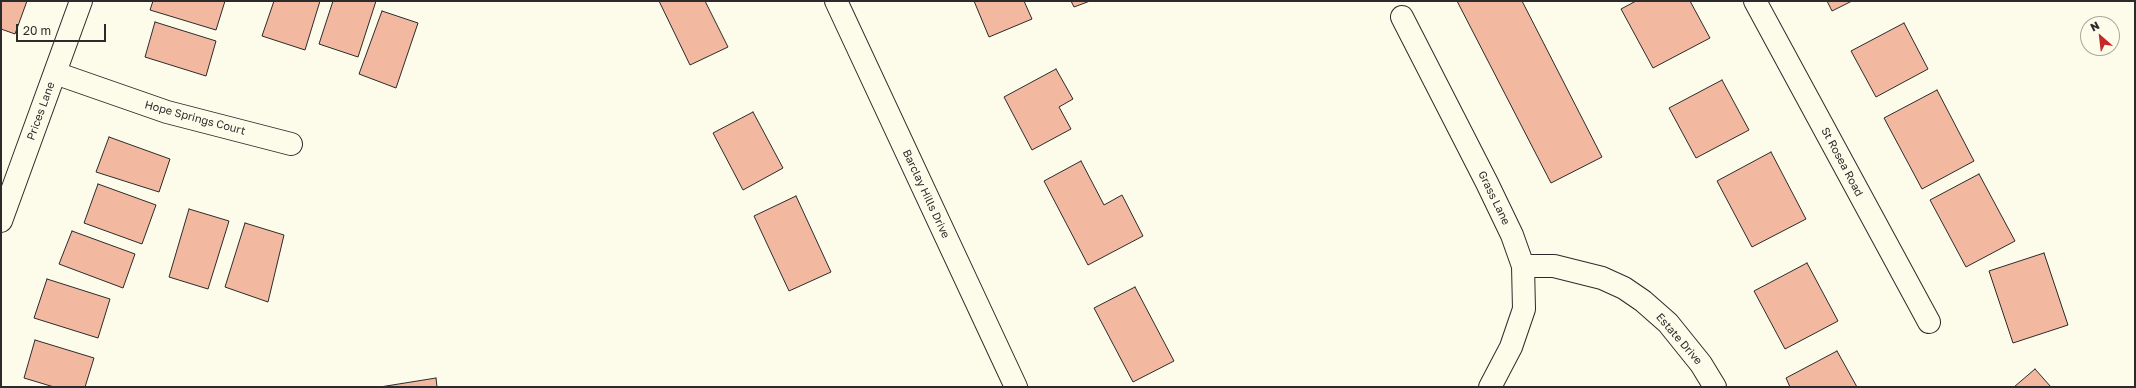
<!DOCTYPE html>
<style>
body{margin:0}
#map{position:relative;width:2136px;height:388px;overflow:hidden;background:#fdfbea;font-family:"Golos Text",sans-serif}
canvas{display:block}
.frame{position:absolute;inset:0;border:2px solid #2b2b2b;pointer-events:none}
.north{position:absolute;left:2080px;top:16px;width:40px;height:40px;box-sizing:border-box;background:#fdfbea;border:1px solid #a9a89e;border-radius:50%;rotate:332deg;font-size:11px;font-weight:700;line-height:16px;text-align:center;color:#2b2b2b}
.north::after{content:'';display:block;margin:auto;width:14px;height:18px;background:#c62828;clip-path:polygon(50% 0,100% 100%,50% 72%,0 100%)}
.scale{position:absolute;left:16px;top:24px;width:90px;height:18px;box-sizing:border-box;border:2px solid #2b2b2b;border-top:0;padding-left:5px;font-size:12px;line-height:14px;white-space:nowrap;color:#2b2b2b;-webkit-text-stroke:3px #fdfbea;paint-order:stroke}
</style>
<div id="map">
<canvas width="2136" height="388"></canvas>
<div class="frame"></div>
<div class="north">N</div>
<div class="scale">20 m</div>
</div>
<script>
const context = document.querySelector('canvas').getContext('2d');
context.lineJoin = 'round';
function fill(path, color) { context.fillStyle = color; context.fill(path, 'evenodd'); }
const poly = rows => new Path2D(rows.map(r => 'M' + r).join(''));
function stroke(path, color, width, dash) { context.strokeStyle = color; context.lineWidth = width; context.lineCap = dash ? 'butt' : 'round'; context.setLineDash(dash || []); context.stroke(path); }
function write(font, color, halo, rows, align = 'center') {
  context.font = font + ' "Golos Text",sans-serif'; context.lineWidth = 3; context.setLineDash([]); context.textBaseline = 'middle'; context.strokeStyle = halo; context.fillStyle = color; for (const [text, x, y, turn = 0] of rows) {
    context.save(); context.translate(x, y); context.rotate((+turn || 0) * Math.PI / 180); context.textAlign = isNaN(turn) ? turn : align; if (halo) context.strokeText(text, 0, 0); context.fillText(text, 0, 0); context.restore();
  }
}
const building = poly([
 [1,1,27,1,15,34,1,29,1,1],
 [153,1,225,1,216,30,150,10,153,1],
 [274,1,320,1,305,50,262,36,274,1],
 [333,1,376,1,358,57,319,44,333,1],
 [659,1,705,1,728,47,690,65,659,1],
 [974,1,1024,1,1032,19,989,37,974,1],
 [1071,1,1090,1,1074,7,1071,1],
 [1457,1,1522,1,1602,157,1551,183,1457,1],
 [1636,1,1690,1,1710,38,1653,68,1621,9,1636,1],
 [1827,1,1852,1,1832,11,1827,1],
 [382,11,418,23,396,88,359,74,382,11],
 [155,22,216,41,206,76,145,57,155,22],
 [1904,23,1928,69,1876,97,1851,51,1904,23],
 [1056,69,1073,99,1059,107,1071,129,1032,150,1004,97,1056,69],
 [1722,80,1749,130,1696,158,1669,108,1722,80],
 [1937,90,1974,161,1922,189,1884,118,1937,90],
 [753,112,783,168,743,190,713,133,753,112],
 [109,137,170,159,159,192,96,172,109,137],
 [1771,152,1806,219,1752,247,1717,181,1771,152],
 [1081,161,1104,205,1122,195,1143,236,1088,265,1044,181,1081,161],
 [1979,174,2015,241,1966,267,1930,200,1979,174],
 [98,184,156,205,142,244,84,223,98,184],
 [796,196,831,272,789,291,754,216,796,196],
 [189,209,229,221,208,289,169,277,189,209],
 [245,223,284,235,268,302,225,287,245,223],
 [72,231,135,254,123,288,59,264,72,231],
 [2044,253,2068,325,2013,343,1989,271,2044,253],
 [1807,263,1838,321,1785,349,1754,291,1807,263],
 [47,279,110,299,98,338,34,318,47,279],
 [1135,287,1174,361,1133,382,1094,308,1135,287],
 [35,340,94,358,85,387,54,387,24,378,35,340],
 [1837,351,1857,387,1790,387,1786,378,1837,351],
 [2035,369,2051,387,2014,387,2035,369],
 [436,378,437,387,380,387,436,378]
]);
fill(building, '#f2b8a0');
stroke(building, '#2b2b2b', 1);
const minor = poly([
 [836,1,1016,387],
 [1755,1,1929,322],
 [1402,17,1487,183,1512,235,1523,266,1524,309,1511,347,1490,387],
 [55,73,167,112,291,144],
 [1,221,81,1],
 [1523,266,1554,266,1602,278,1624,288,1643,301,1668,323,1701,364,1715,387]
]);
stroke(minor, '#2b2b2b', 24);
stroke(minor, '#fdfbea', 22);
write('11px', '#2b2b2b', '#fdfbea', [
 ["Prices Lane",41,111,-70],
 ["Hope Springs Court",195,118,15],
 ["St Rosea Road",1842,162,62],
 ["Barclay Hills Drive",926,194,65],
 ["Grass Lane",1494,198,64],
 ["Estate Drive",1679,339,49]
]);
</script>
